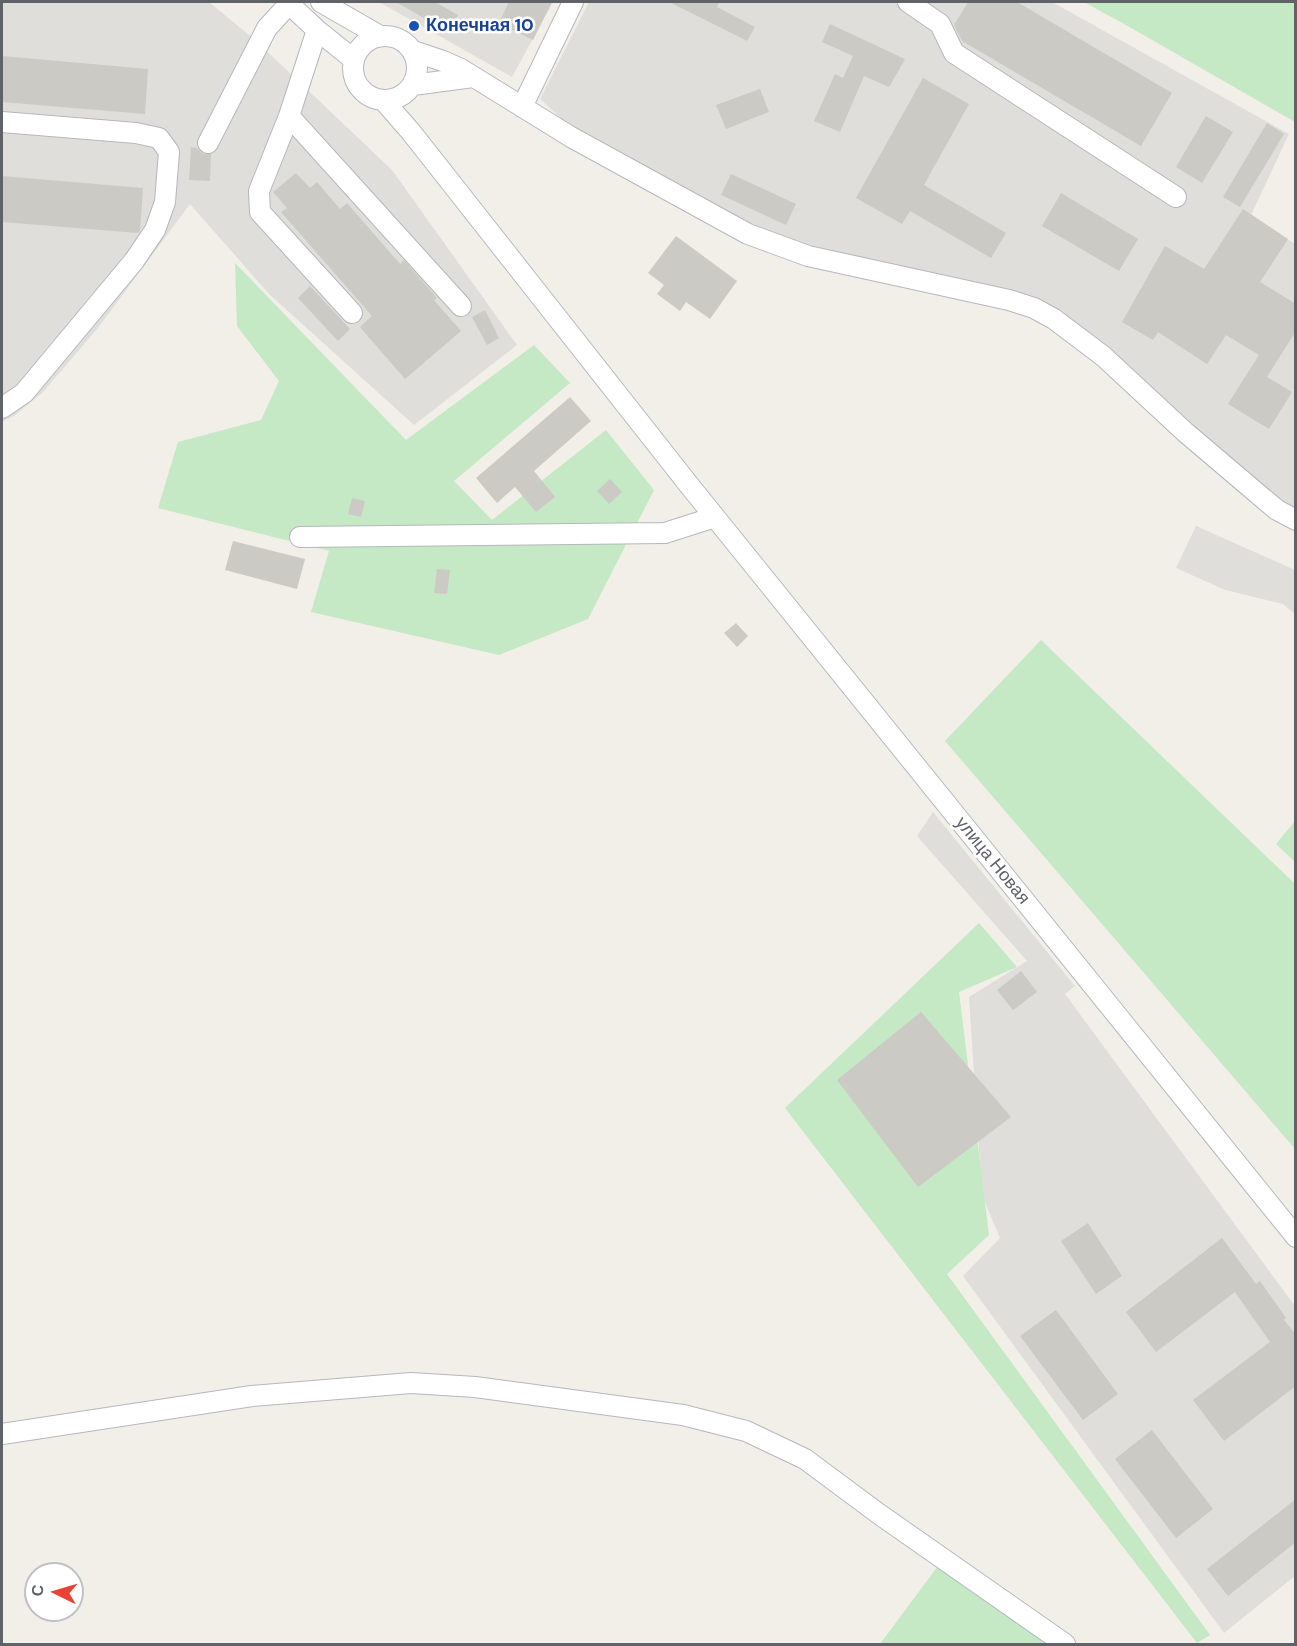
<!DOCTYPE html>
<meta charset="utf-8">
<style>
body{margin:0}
#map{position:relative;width:1297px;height:1646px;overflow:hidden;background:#f1efe8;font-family:"DM Sans",sans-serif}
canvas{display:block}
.frame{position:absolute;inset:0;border:3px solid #5f6368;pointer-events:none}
.north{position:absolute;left:24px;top:1562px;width:60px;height:60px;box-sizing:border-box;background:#fff;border:2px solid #bfc1c3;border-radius:50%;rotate:275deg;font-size:16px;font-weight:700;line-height:24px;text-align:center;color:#5f6368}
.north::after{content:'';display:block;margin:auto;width:21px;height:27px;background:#ea4335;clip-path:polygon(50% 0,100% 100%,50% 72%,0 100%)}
</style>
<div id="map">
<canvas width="1297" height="1646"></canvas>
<div class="frame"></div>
<div class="north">С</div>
</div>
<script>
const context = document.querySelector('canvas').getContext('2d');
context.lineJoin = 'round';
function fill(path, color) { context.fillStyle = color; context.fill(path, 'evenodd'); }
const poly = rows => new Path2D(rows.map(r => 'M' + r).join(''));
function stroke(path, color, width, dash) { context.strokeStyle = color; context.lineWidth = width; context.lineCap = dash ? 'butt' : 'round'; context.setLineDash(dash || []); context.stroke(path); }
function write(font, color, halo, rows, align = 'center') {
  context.font = font + ' "DM Sans",sans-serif'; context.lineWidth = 5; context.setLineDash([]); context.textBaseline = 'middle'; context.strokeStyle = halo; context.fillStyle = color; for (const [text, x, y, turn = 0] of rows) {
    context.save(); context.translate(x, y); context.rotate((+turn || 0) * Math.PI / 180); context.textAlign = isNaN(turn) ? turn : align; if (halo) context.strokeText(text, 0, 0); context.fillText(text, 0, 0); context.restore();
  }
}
fill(poly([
 [2,2,209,2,255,40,392,170,517,345,414,425,269,294,190,204,98,328,43,392,14,416,2,422],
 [379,2,553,2,512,77],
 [589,2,1052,2,1289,134,1251,215,1295,244,1295,516,1114,369,1011,296,827,262,705,204,575,131,540,99],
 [1196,526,1295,570,1295,614,1283,604,1225,590,1176,568],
 [933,812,1075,986,1065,994,1295,1306,1295,1576,1224,1633,963,1276,1000,1238,982,1195,969,997,1027,961,917,836]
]), '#e0deda');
fill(poly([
 [1084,2,1295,2,1295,122,1126,25],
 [235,263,406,440,534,345,570,383,454,481,492,520,606,430,654,490,588,619,499,655,311,612,329,551,158,508,178,442,261,420,279,381,237,326],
 [1041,640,1295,884,1295,1149,945,741],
 [1295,821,1295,862,1276,844],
 [979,923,1017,967,959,992,989,1235,947,1274,1210,1635,1197,1643,785,1108],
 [938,1566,1048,1644,880,1644]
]), '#c5e8c5');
fill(poly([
 [396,2,435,2,458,15,448,32],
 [509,2,552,2,533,40,499,23],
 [669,2,719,2,717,7,755,27,747,41],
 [968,2,1017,2,1172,93,1141,146,962,41,954,25],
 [830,24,905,59,889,87,864,76,840,132,814,121,835,74,843,78,853,56,822,42],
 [2,56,148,69,145,114,2,102],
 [923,78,969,104,924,185,1006,233,991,258,910,211,902,224,856,198],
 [760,89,769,112,726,129,716,105],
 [1206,116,1233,132,1202,183,1176,167],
 [1267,123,1284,134,1240,207,1223,197],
 [191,147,197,148,203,154,211,154,210,181,189,180],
 [296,173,310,188,317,182,340,209,347,203,400,264,404,260,437,298,434,300,461,331,405,379,360,327,372,316,281,212,287,208,273,192],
 [731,174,796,204,786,225,721,195],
 [2,176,143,188,140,231,138,233,2,222],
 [1061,193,1138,239,1119,271,1042,226],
 [1243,209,1288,239,1260,282,1296,304,1296,331,1267,377,1292,392,1269,429,1228,404,1259,355,1226,335,1207,364,1158,332,1153,340,1122,322,1165,246,1204,269],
 [676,236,737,281,710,319,686,302,680,311,657,294,664,285,648,273],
 [310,286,350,329,338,341,298,298],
 [485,310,499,338,487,345,472,317],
 [570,397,591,421,534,471,555,497,536,512,515,487,497,503,476,478],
 [610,479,622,492,609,504,597,491],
 [352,498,365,501,361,517,348,514],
 [233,541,305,559,297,589,225,570],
 [437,569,450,570,447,594,434,593],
 [736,623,748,636,737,647,724,633],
 [1021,971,1037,992,1013,1010,997,990],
 [921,1012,1011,1117,918,1187,837,1080],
 [1088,1223,1122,1276,1096,1294,1061,1241],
 [1222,1238,1256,1284,1260,1281,1286,1318,1284,1320,1296,1335,1296,1386,1224,1441,1193,1400,1270,1342,1235,1292,1156,1352,1126,1312],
 [1056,1310,1118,1394,1083,1420,1020,1336],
 [1152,1430,1213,1509,1176,1538,1115,1459],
 [1296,1499,1296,1542,1228,1596,1207,1569]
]), '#cccac5');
const minor = poly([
 [287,2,317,30,353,59],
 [321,2,380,36],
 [908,2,940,24,954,53,1176,197],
 [317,30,289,116,461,306],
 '353 68a32 32 0 1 1 64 0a32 32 0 1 1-64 0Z',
 [413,51,443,61,461,69,571,137,748,234,808,256,1009,300,1034,308,1054,319,1103,356,1185,432,1258,494,1277,510,1296,520],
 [413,85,473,77],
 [384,101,411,132,689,485,1296,1237],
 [522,107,573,2],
 [289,116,259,191,260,212,352,313],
 [2,122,136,133,159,138,169,152,165,202,155,230,134,261,24,393,2,408],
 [208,143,267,28,289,4],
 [300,537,665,533,715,517],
 [2,1434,252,1396,411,1383,475,1387,683,1415,746,1431,805,1459,879,1514,1065,1644]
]);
stroke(minor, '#b5b8bc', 22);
stroke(minor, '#fff', 20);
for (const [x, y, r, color] of [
 [414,26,6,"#1a4fb4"]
]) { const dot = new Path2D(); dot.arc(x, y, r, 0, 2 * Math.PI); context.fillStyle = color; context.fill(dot); stroke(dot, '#fff', 2); }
write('bold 18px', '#164399', '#fff', [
 ["Конечная 10",426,26]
], 'left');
write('18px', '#5f6368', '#fff', [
 ["улица Новая",992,861,51]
]);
</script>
